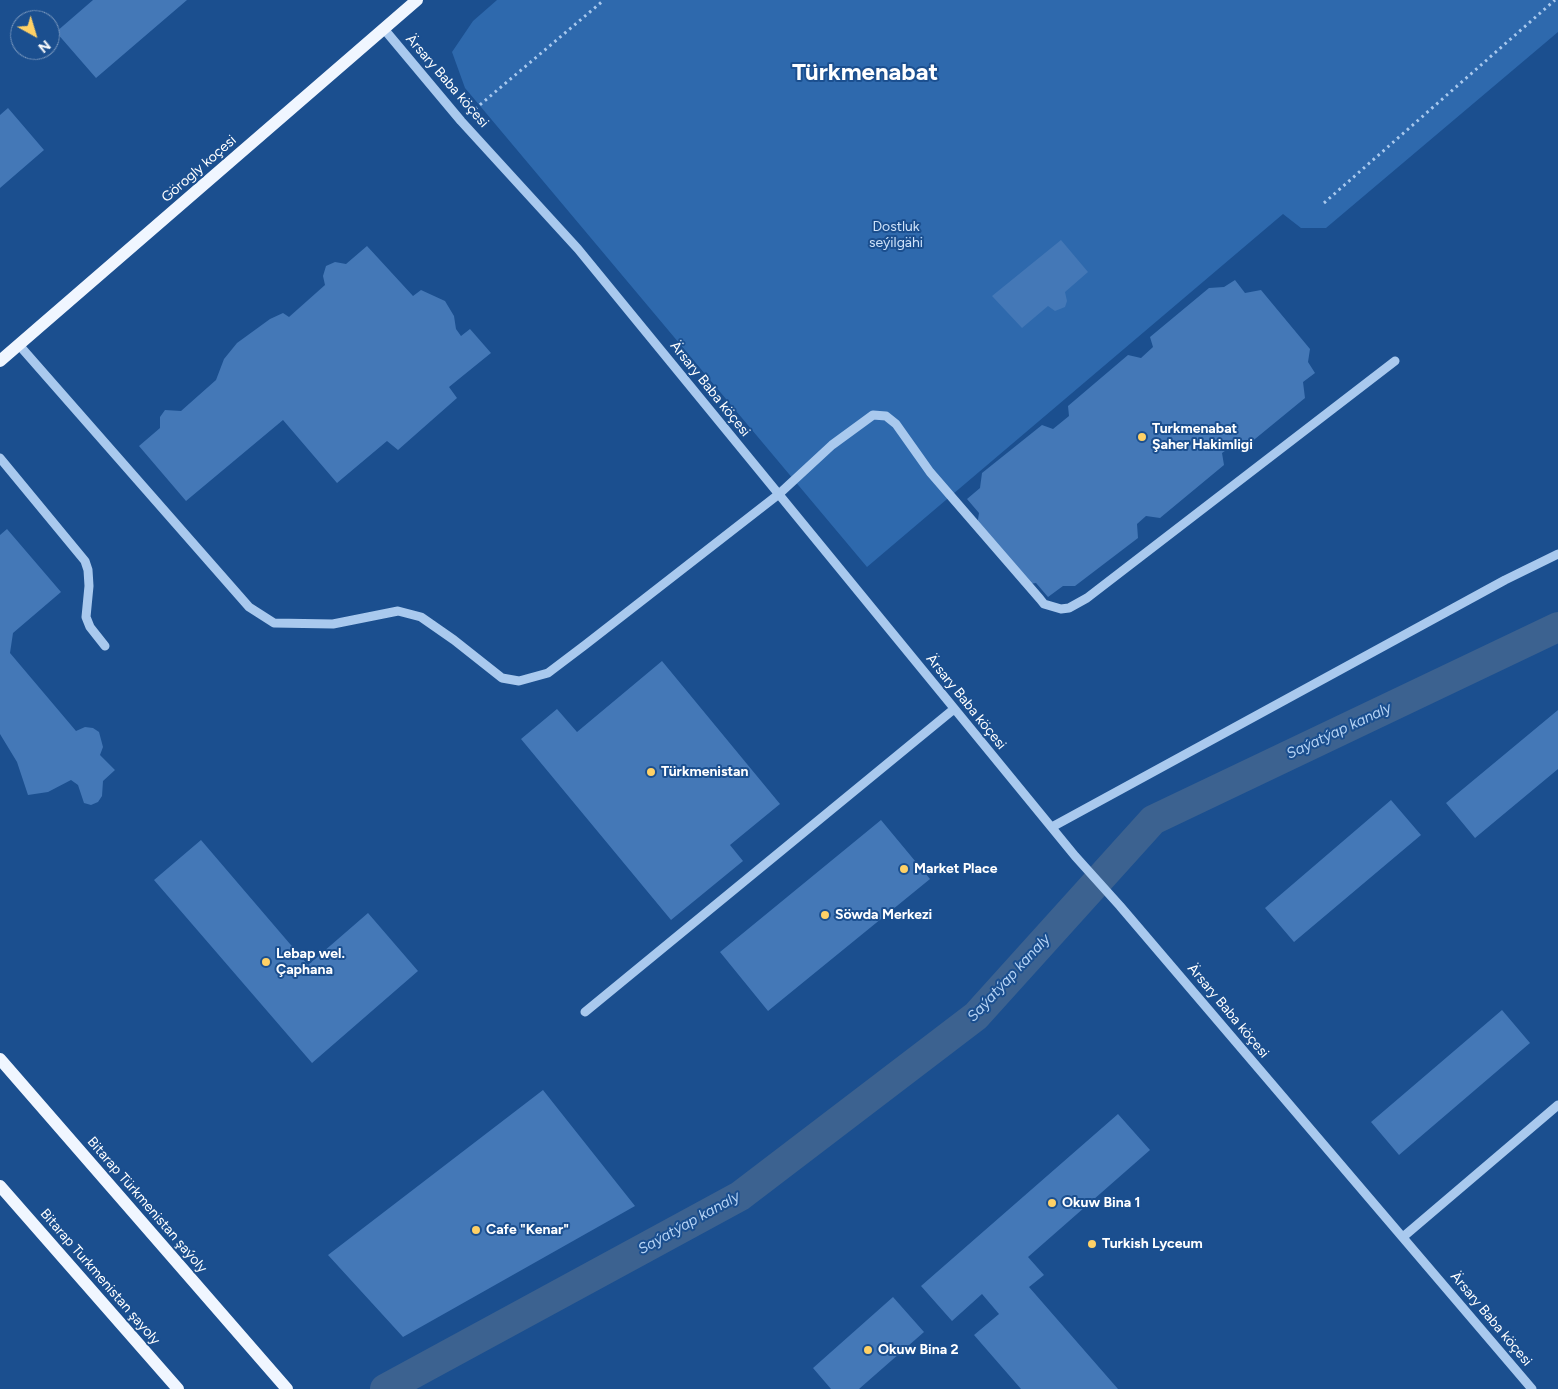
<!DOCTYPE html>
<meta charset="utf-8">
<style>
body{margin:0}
#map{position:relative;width:1558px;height:1389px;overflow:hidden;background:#1b4f8f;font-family:Figtree,sans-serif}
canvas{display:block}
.north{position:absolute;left:10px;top:10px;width:50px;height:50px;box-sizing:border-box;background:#1b4f8f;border:1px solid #7695bc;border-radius:50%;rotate:141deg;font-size:14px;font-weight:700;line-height:20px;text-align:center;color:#fff}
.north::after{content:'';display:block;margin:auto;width:18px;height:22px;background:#ffd166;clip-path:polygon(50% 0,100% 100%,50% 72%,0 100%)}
</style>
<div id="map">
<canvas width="1558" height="1389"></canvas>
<div class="north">N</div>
</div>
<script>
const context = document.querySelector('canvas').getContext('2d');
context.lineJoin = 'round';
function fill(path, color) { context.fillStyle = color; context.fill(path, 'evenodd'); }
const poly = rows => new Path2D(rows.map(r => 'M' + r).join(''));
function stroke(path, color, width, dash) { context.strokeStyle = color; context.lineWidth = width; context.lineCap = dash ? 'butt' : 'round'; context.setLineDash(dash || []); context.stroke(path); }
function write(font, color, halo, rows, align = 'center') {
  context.font = font + ' Figtree,sans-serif'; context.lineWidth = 4; context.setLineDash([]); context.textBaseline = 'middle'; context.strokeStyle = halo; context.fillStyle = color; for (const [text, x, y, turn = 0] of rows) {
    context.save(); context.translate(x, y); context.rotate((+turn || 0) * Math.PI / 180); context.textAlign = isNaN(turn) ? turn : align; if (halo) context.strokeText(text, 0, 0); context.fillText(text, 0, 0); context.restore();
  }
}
fill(poly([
 [497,0,1558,0,1558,32,1326,228,1301,228,1283,214,867,567,465,88,452,52,473,21]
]), '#2e69ad');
stroke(poly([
 [385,1389,740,1196,976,1016,1153,820,1558,627]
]), '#3c6290', 30);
fill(poly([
 [93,0,187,0,96,78,56,32],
 [8,108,44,150,0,188,0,115],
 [1061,240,1088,272,1065,292,1067,301,1065,307,1055,311,1048,306,1022,328,992,296],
 [367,246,413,296,421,290,445,301,454,316,456,329,461,336,470,329,491,353,449,387,457,398,398,450,387,441,337,483,283,420,186,501,139,446,160,428,160,417,165,410,181,411,216,380,224,359,237,343,270,319,283,313,289,317,325,285,323,276,326,266,335,262,346,264],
 [1235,280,1245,293,1261,290,1310,349,1308,362,1315,373,1303,382,1305,398,1244,448,1232,446,1222,453,1224,465,1160,518,1146,516,1137,524,1138,538,1075,586,1063,586,1048,597,1036,583,1022,585,977,526,979,513,967,499,980,488,982,473,1042,425,1053,429,1069,416,1068,406,1128,355,1141,358,1153,347,1150,337,1209,288,1224,287],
 [7,529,61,592,13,633,10,653,76,731,85,727,93,728,99,732,103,747,100,755,115,770,103,781,102,796,98,802,91,805,84,803,78,785,71,780,48,792,28,795,17,762,0,734,0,535],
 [662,661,780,804,730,845,743,861,671,920,521,739,557,709,577,732],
 [1558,710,1558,769,1475,838,1446,803],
 [1391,800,1421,835,1294,942,1265,908],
 [881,820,930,879,768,1011,720,952],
 [201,840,308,965,368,913,418,971,312,1063,154,880],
 [1502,1010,1530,1043,1399,1155,1371,1122],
 [543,1090,635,1206,403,1337,328,1255],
 [1118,1114,1150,1150,1028,1257,1044,1275,1029,1287,1118,1389,1021,1389,974,1335,999,1314,982,1294,952,1321,921,1286],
 [893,1297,924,1332,859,1389,831,1389,813,1368]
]), '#4478b7');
stroke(poly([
 [475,109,604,0],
 [1324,203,1555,0]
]), '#a9c9ee', 3, [2.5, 4]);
stroke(poly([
 [384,29,461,121,578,249,1075,856,1120,906,1532,1389],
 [19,345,249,607,274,623,333,624,398,611,421,617,454,640,502,678,519,681,548,673,585,645,779,494,832,445,873,415,886,416,896,424,930,472,1040,599,1044,604,1061,609,1069,608,1087,598,1395,361],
 [0,458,85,561,88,570,89,586,86,617,90,627,105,646],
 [1052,827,1505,580,1558,554],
 [585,1012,954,709],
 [1403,1237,1558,1105]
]), '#a9c9ee', 9);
stroke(poly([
 [0,361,417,0],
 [0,1059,287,1389],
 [0,1186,178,1389]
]), '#f0f6ff', 12);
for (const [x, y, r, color] of [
 [1142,437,5,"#ffd166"],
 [651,772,5,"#ffd166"],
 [904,869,5,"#ffd166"],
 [825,915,5,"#ffd166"],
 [266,962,5,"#ffd166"],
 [1052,1203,5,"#ffd166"],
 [476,1230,5,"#ffd166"],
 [1092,1244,5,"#ffd166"],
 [868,1350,5,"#ffd166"]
]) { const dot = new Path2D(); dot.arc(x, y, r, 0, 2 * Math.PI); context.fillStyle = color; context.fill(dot); stroke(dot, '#1b4f8f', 2); }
write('14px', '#fff', '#1b4f8f', [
 ["Ärsary Baba köçesi",447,81,49],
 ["Görogly koçesi",199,169,-41],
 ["Ärsary Baba köçesi",710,389,51],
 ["Ärsary Baba köçesi",966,702,51],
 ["Ärsary Baba köçesi",1228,1011,50],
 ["Bitarap Türkmenistan şaýoly",147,1205,49],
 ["Bitarap Turkmenistan şayoly",100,1277,49],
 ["Ärsary Baba köçesi",1491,1319,50]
]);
write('14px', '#cfe3fa', '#1b4f8f', [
 ["Dostluk",896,227],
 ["seýilgähi",896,243]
]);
write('bold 14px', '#fff', '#1b4f8f', [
 ["Turkmenabat",1152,429],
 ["Şaher Hakimligi",1152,445],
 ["Türkmenistan",661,772],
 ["Market Place",914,869],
 ["Söwda Merkezi",835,915],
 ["Lebap wel.",276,954],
 ["Çaphana",276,970],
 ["Okuw Bina 1",1062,1203],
 ["Cafe \"Kenar\"",486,1230],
 ["Turkish Lyceum",1102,1244],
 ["Okuw Bina 2",878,1350]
], 'left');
write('italic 15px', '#b5d3f5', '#1b4f8f', [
 ["Saýatýap kanaly",1339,731,-25],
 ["Saýatýap kanaly",1009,978,-47],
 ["Saýatýap kanaly",689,1223,-29]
]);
write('bold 24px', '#fff', '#1b4f8f', [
 ["Türkmenabat",865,73]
]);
</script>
